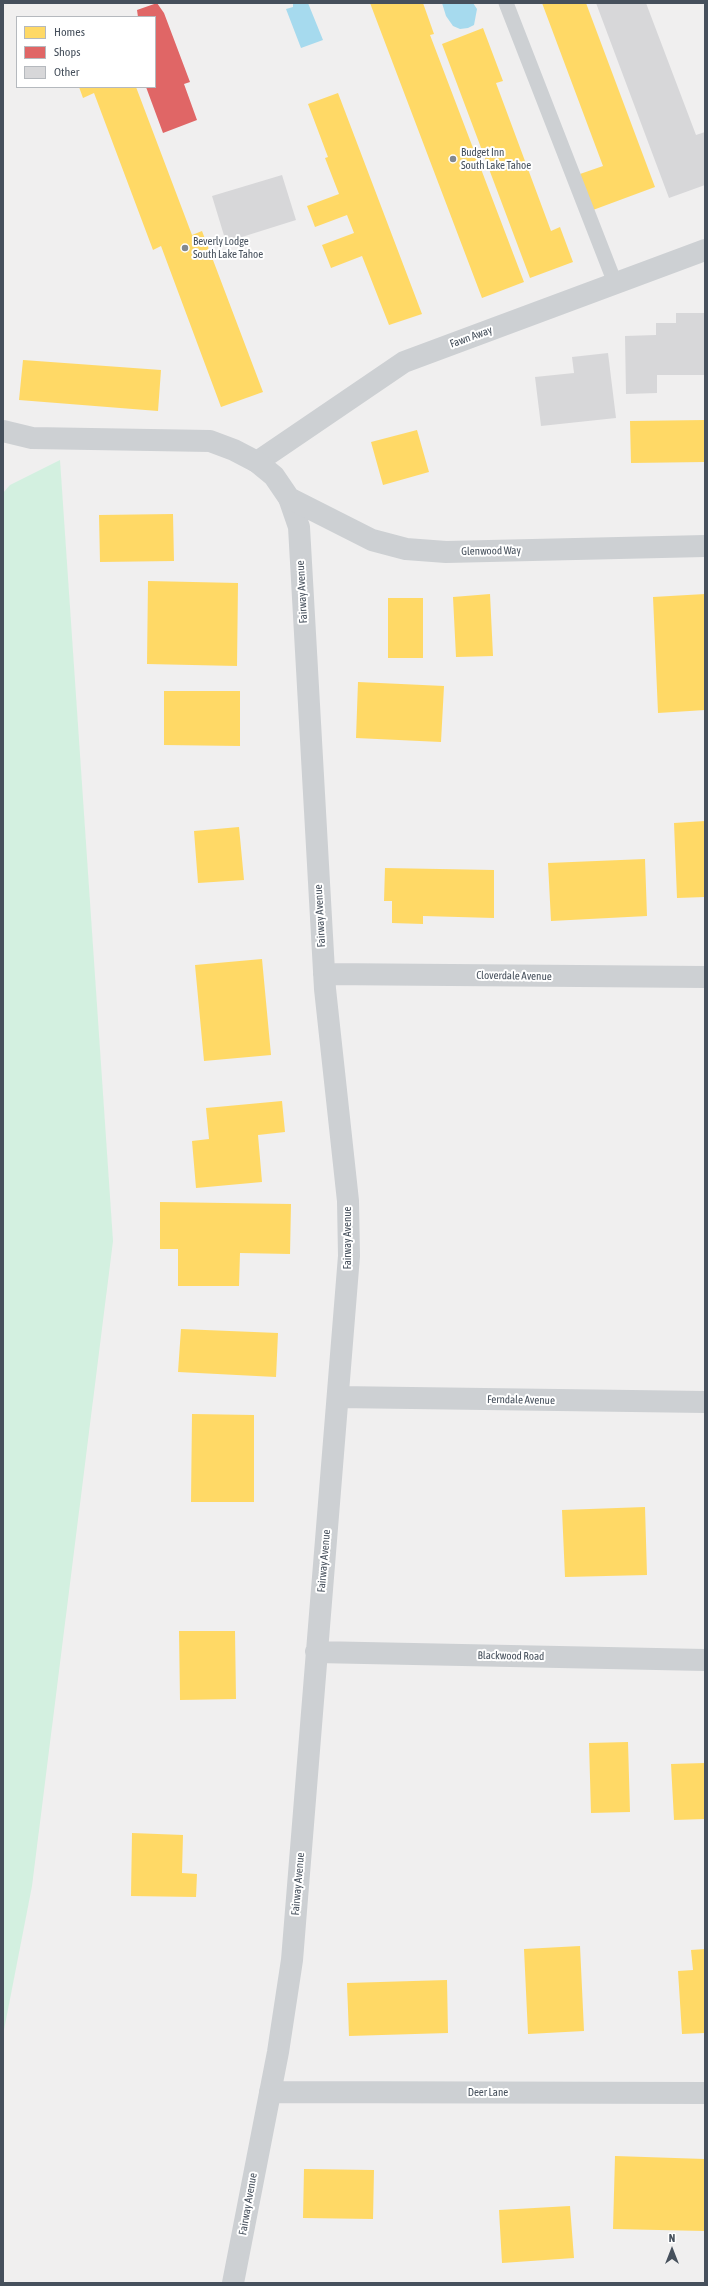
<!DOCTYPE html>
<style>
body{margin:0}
#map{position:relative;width:708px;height:2286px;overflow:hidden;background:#f0efef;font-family:"Asap Condensed",sans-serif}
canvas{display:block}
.frame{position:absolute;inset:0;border:4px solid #46505c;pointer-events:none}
.legend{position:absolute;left:16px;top:16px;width:140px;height:72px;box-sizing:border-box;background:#fff;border:1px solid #b5b9be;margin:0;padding:5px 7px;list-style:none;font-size:12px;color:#46505c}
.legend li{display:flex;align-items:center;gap:8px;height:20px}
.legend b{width:20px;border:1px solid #b5b9be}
.north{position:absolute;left:652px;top:2230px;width:40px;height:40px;-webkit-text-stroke:3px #fff;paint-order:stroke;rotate:0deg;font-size:11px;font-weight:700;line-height:16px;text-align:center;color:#46505c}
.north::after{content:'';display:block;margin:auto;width:14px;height:18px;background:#46505c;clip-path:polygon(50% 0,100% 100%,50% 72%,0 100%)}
</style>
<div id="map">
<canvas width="708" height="2286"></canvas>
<div class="frame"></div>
<ul class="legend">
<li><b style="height:11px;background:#ffd966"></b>Homes</li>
<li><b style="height:11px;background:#e06666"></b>Shops</li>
<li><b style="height:11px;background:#d7d7d9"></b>Other</li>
</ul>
<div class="north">N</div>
</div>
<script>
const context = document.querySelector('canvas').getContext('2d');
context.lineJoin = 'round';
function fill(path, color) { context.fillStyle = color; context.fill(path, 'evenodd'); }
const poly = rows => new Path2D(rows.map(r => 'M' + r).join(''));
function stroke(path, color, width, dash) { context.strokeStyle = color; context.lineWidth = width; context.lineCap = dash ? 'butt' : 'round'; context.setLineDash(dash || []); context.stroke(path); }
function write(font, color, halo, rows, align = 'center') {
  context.font = font + ' "Asap Condensed",sans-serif'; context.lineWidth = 4; context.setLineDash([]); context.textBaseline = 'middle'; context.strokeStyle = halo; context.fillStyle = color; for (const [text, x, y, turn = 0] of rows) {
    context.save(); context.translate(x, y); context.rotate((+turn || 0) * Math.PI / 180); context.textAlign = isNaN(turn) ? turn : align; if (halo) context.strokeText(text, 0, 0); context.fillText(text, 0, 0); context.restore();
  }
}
fill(poly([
 [60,460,113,1241,32,1886,3,2035,3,493,10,485]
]), '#d3f0e0');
fill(poly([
 [293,3,308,3,323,40,301,48,286,9,293,7],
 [442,3,473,3,477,9,474,25,468,28,460,29,453,26,446,16]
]), '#a6daee');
fill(poly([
 [370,3,423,3,434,34,430,35,524,282,482,298],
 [542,3,586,3,655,187,593,210,580,174,603,166],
 [483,28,503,81,496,83,551,231,560,227,573,262,530,278,442,44],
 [79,87,136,87,192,235,202,231,263,392,221,407,161,246,153,250,94,93,83,98],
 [338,93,422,314,389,325,362,256,331,268,322,245,354,233,347,215,315,227,307,206,339,194,325,158,328,157,308,104],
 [23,360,161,370,158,411,19,400],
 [705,420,705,462,631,463,630,421],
 [417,430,429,472,383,485,371,442],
 [173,514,174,561,100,562,99,515],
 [148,581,238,583,237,666,147,664],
 [490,594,493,656,456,657,453,597],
 [705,594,705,710,658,713,653,597],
 [388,598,423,598,423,658,388,658],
 [358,682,444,686,441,742,356,738],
 [164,691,240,691,240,746,164,745],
 [705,821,705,897,677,898,674,823],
 [239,827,244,880,198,883,194,831],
 [645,859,647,916,551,921,548,863],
 [385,868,494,870,494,918,423,916,423,924,392,923,392,901,384,901],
 [262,959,271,1055,204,1061,195,965],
 [282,1101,285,1132,258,1135,262,1182,196,1188,192,1141,209,1139,206,1108],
 [160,1202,291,1204,290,1254,240,1253,239,1286,178,1286,178,1249,160,1249],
 [181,1329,278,1333,276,1377,178,1372],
 [192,1414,254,1415,254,1502,191,1502],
 [645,1507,647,1575,565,1577,562,1510],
 [179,1631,235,1631,236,1699,180,1700],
 [628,1742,630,1812,591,1813,589,1743],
 [705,1763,705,1819,674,1820,671,1764],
 [132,1833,183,1835,182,1873,197,1874,196,1897,131,1896],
 [580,1946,584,2031,528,2034,524,1949],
 [705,1949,705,2033,682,2034,678,1971,693,1970,691,1950],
 [447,1980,448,2033,349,2036,347,1983],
 [615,2156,705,2159,705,2231,613,2229],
 [304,2169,374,2170,373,2219,303,2218],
 [570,2206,574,2258,502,2263,499,2210]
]), '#ffd966');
fill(poly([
 [157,3,164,13,190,82,184,84,197,120,163,133,146,87,155,87,155,17,138,17,137,10]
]), '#e06666');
fill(poly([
 [596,3,646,3,696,135,705,132,705,185,669,198],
 [282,175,296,220,226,242,212,196],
 [676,313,705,313,705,375,657,375,657,393,626,394,625,336,656,335,656,323,676,323],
 [608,353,616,418,541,426,535,377,574,373,572,357]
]), '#d7d7d9');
stroke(poly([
 [506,3,615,283]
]), '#cdd0d3', 15);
stroke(poly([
 [257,462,404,362,705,250],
 [324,974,705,977],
 [338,1397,705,1402],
 [316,1652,705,1660],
 [270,2092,705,2093],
 [233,2283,278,2052,292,1960,349,1256,348,1201,325,989,299,527,289,498]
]), '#cdd0d3', 22);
stroke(poly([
 [3,431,32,438,210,441,234,450,257,462,274,476,289,498,372,540,406,549,446,552,705,546]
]), '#cdd0d3', 22);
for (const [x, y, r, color] of [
 [453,159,4,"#82888f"],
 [185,248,4,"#82888f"]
]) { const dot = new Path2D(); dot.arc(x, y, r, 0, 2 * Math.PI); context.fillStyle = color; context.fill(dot); stroke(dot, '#fff', 1.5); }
write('11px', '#46505c', '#fff', [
 ["Budget Inn",461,153],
 ["South Lake Tahoe",461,166],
 ["Beverly Lodge",193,242],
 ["South Lake Tahoe",193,255]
], 'left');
write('11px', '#46505c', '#fff', [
 ["Fawn Away",471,337,-20],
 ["Glenwood Way",491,551,-1],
 ["Fairway Avenue",302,592,-93],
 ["Fairway Avenue",320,916,-93],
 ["Cloverdale Avenue",514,976,1],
 ["Fairway Avenue",348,1238,-90],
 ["Ferndale Avenue",521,1400,1],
 ["Fairway Avenue",324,1561,-85],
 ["Blackwood Road",511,1656,1],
 ["Fairway Avenue",298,1884,-85],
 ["Deer Lane",488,2093],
 ["Fairway Avenue",248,2204,-80]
]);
</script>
